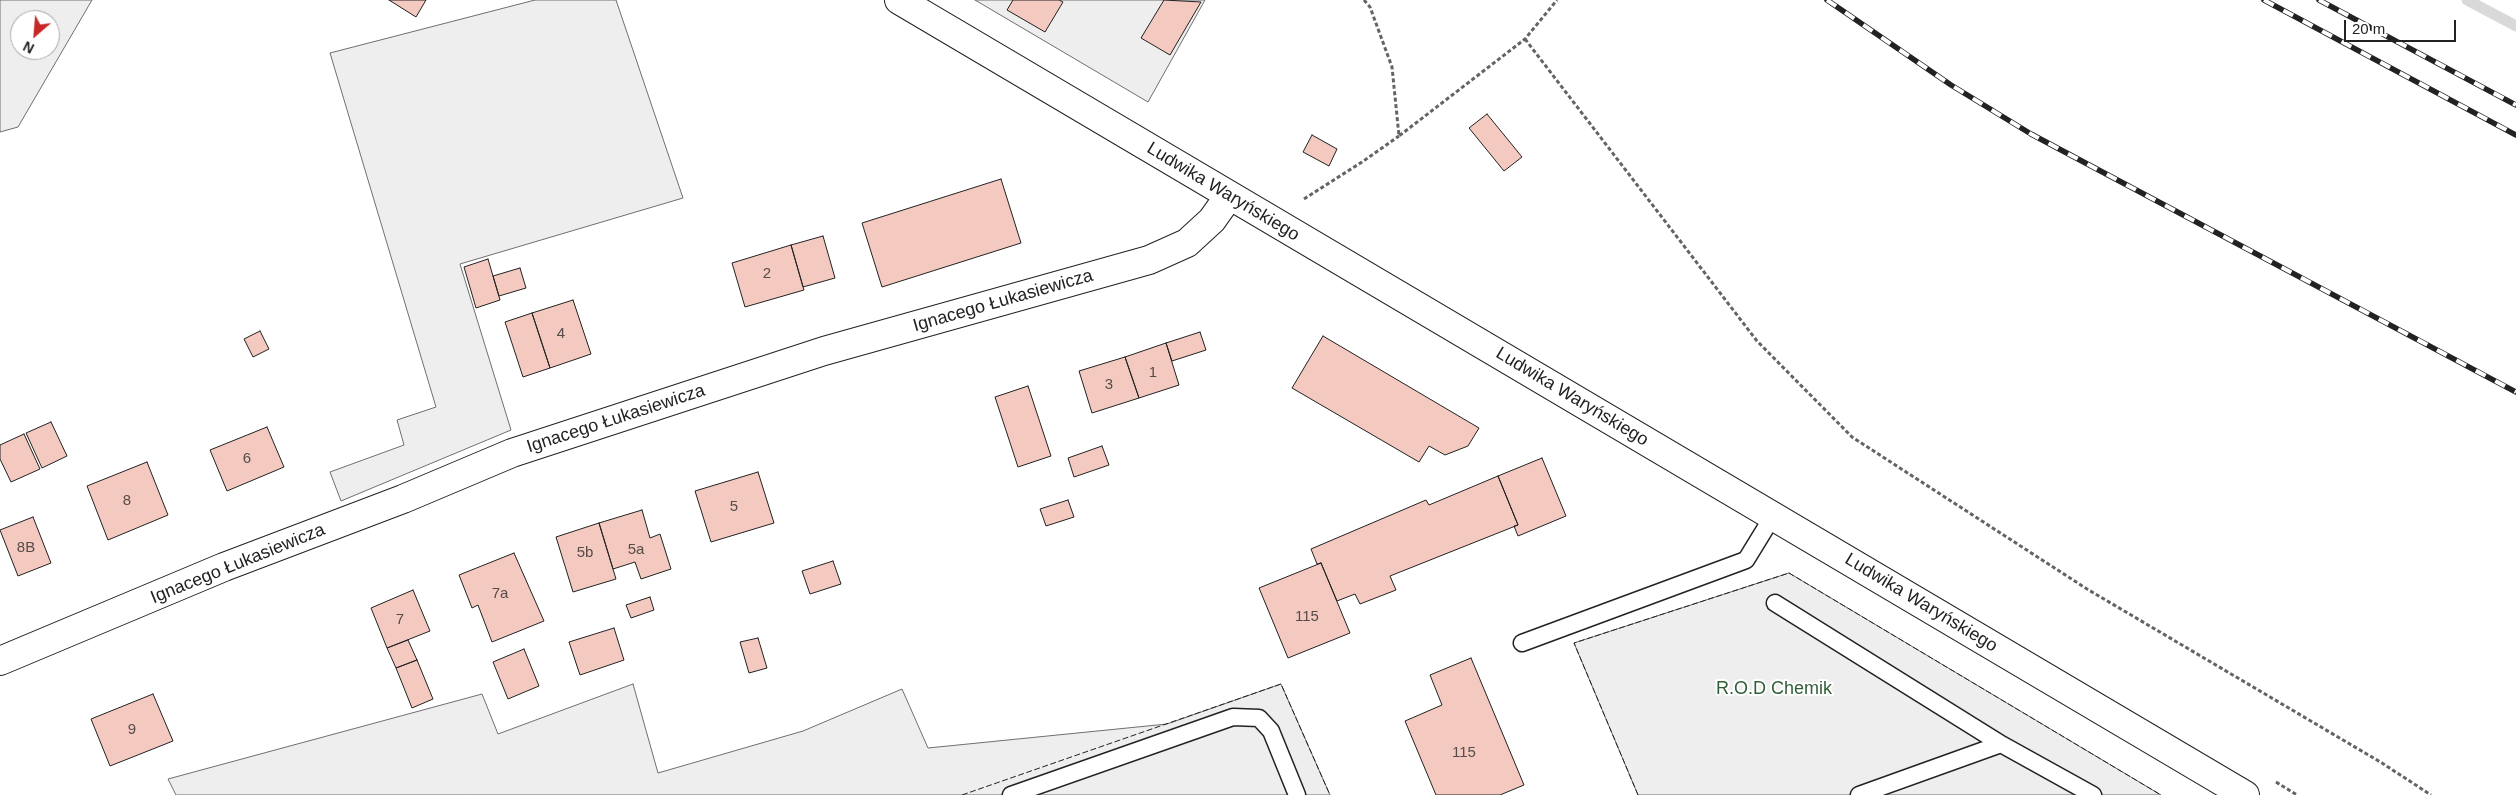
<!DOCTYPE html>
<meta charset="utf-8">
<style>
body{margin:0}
#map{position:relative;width:2516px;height:795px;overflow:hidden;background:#fff;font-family:Helvetica,sans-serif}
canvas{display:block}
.north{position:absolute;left:10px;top:10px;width:50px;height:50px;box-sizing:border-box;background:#fff;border:1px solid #a7a7a7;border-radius:50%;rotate:207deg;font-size:14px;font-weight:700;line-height:20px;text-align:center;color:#222}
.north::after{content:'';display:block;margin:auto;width:18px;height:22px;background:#c62828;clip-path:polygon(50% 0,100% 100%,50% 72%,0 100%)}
.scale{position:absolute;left:2344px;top:20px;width:112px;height:22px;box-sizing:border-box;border:2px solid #222;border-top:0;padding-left:6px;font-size:15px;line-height:18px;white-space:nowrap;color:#222;-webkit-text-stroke:4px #fff;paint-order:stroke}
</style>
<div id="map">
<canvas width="2516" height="795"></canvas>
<div class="north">N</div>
<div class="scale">20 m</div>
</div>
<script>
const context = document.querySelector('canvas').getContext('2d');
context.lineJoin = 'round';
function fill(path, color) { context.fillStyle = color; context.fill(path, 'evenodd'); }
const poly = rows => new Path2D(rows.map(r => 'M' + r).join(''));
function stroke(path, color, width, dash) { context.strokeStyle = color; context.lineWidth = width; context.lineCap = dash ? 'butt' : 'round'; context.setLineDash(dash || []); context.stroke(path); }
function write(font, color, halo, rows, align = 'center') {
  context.font = font + ' Helvetica,sans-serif'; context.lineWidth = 4; context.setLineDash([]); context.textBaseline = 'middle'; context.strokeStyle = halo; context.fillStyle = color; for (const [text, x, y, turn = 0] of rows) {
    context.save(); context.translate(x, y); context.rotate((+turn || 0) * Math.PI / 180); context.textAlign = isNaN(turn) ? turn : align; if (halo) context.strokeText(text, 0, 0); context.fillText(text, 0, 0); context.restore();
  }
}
const green = poly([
 [0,0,92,0,18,127,0,132,0,0],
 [20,20,50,20,50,50,20,50,20,20],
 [535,0,616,0,683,198,460,264,511,430,341,501,330,472,404,445,397,420,436,407,330,53,535,0],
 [975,0,1205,0,1148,102,975,0],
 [1789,573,2161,795,1638,795,1574,643,1789,573],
 [633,684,658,773,803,731,902,689,928,748,1167,724,1281,684,1330,795,176,795,168,779,482,694,498,734,633,684]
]);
fill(green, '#eee');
stroke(green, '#6f6f6f', 1);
stroke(poly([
 [2467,0,2516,26]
]), '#d9d9d9', 11);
const building = poly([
 [389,0,426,0,416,17,389,0],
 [1013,0,1059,0,1063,2,1045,32,1007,10,1013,0],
 [1164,0,1201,2,1170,55,1141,38,1164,0],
 [1487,114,1522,157,1504,171,1469,128,1487,114],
 [1312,135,1337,149,1329,166,1303,152,1312,135],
 [1001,179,1021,243,882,287,862,223,1001,179],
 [823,236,835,278,803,287,791,245,823,236],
 [791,245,804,290,745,307,732,263,791,245],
 [488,259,500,300,476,308,464,267,488,259],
 [520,268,526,288,499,296,493,276,520,268],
 [573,300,591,354,550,368,532,313,573,300],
 [532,313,550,368,523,377,505,322,532,313],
 [260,331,269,349,253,357,244,339,260,331],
 [1200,332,1206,350,1172,361,1166,343,1200,332],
 [1323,336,1479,428,1468,446,1445,455,1429,446,1419,462,1292,388,1323,336],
 [1166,343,1179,385,1139,398,1125,357,1166,343],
 [1125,357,1139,398,1092,413,1079,371,1125,357],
 [1028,386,1051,456,1018,467,995,397,1028,386],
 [51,422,67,456,42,468,26,433,51,422],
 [267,427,284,467,227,491,210,450,267,427],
 [24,434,40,469,11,482,0,459,0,445,24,434],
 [1102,446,1109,465,1074,477,1068,458,1102,446],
 [1542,458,1566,516,1518,536,1514,526,1518,525,1498,476,1542,458],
 [147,462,168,515,108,540,87,486,147,462],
 [758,472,774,523,711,542,695,491,758,472],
 [1498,476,1518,525,1390,576,1396,590,1360,604,1355,594,1337,601,1321,563,1317,564,1311,549,1426,500,1429,505,1498,476],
 [1068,500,1074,517,1046,526,1040,509,1068,500],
 [642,510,650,538,660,534,671,569,641,579,635,562,613,569,599,523,642,510],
 [33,517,51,563,18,576,0,530,33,517],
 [599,523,616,579,573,592,556,537,599,523],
 [514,553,544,621,492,642,478,605,472,608,459,575,514,553],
 [833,561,841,584,810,594,802,571,833,561],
 [1321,563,1350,633,1288,658,1259,588,1321,563],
 [413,590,430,631,387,648,371,608,413,590],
 [650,597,654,610,631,618,626,605,650,597],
 [614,628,624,660,580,675,569,642,614,628],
 [758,638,767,668,749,673,740,642,758,638],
 [408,640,417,660,396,668,387,648,408,640],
 [524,649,539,686,508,699,493,662,524,649],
 [1471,658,1524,785,1500,795,1436,795,1405,721,1442,705,1430,675,1471,658],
 [417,660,433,699,412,708,396,668,417,660],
 [153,694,173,741,110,766,91,719,153,694]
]);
fill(building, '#f3c9c0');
stroke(building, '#222', 1);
const service = poly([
 [1775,603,2001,744,1859,795],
 [1522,643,1746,560,1773,516],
 [2001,744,2093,795],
 [1011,795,1233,717,1259,718,1271,731,1297,795]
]);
const minor = poly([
 [0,661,224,567,403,499,512,453,824,351,1149,260,1187,243,1212,220,1229,196]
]);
const tertiary = poly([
 [899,0,2245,795]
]);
stroke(service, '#222', 19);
stroke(minor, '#222', 30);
stroke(tertiary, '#222', 30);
stroke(poly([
 [1364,0,1370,7,1392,67,1399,136,1525,39,1557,0],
 [1525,39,1757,341,1852,437,2087,589,2382,763,2431,795],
 [1304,199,1362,162,1399,136],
 [2276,782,2297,795]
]), '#646464', 3, [4, 2.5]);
stroke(service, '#fff', 16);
stroke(minor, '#fff', 28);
stroke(tertiary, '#fff', 28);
const rail = poly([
 [1827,0,1951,85,2031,134,2516,392],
 [2264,0,2516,135],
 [2319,0,2516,105]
]);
stroke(rail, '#222', 5.5);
stroke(rail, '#fff', 4, [11]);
stroke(poly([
 [962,795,1281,684,1330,795],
 [1638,795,1574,643,1789,573,2161,795]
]), '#222', 1, [6, 2.5]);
write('15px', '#564c4a', null, [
 ["2",767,274],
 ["4",561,334],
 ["1",1153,373],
 ["3",1109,385],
 ["6",247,459],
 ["8",127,501],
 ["5",734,507],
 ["8B",26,548],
 ["5a",636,550],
 ["5b",585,553],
 ["7a",500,594],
 ["115",1307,617],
 ["7",400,620],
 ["9",132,730],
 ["115",1464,753]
]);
write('18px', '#222', '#fff', [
 ["Ludwika Waryńskiego",1223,192,31],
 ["Ignacego Łukasiewicza",1003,301,-16],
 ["Ludwika Waryńskiego",1572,397,31],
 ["Ignacego Łukasiewicza",616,419,-18],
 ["Ignacego Łukasiewicza",238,564,-22],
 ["Ludwika Waryńskiego",1921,603,31]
]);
write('18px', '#2f5e38', '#fff', [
 ["R.O.D Chemik",1774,689]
]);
</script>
